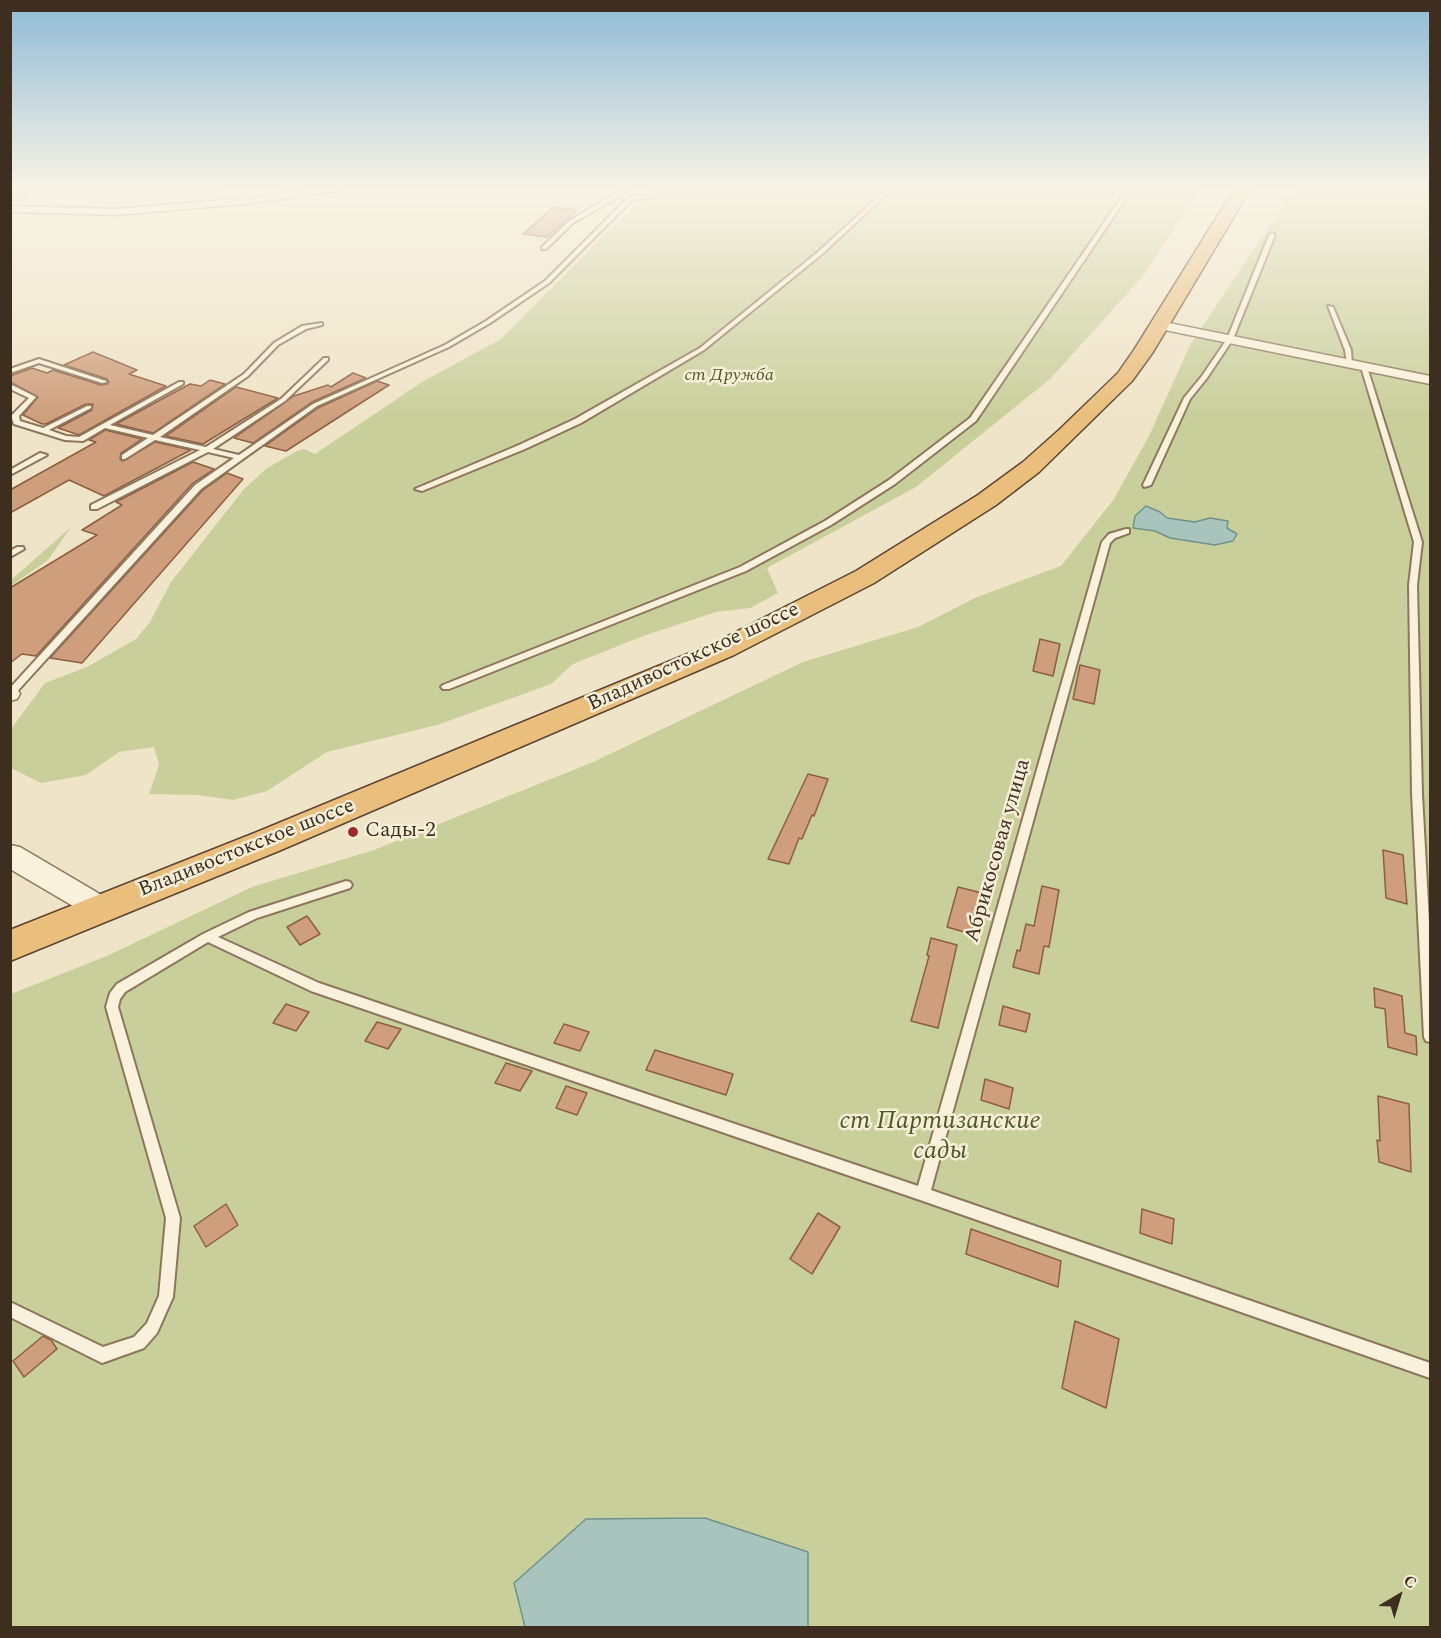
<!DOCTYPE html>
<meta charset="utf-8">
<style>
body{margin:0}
#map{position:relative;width:1441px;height:1638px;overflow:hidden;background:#f0e4c8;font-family:Spectral,serif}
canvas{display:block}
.frame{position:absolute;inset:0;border:12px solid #3d2e20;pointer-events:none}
.north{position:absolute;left:1369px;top:1566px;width:60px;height:60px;-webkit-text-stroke:4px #f7eed8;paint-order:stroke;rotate:38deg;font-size:16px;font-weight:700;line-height:24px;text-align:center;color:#3d2e20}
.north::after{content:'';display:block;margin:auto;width:21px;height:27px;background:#3d2e20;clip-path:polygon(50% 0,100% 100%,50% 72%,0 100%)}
</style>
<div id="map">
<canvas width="1441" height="1638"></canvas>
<div class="frame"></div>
<div class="north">С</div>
</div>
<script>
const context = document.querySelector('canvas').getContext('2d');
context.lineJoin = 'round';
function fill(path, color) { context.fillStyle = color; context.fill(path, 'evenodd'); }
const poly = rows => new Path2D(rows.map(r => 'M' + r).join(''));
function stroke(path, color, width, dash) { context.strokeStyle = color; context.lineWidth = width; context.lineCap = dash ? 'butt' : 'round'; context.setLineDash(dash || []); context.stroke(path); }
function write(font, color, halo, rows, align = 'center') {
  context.font = font + ' Spectral,serif'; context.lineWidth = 5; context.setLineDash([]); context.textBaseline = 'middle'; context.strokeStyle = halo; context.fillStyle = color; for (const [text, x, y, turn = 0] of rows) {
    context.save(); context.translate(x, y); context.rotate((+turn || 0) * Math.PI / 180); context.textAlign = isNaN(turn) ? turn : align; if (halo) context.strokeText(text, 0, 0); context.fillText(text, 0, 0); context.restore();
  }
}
fill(poly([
 [11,188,265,188,138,199,24,195,11,192],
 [654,188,1201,188,1143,276,1050,379,916,487,767,568,778,593,750,608,716,612,643,636,573,664,551,684,437,725,327,752,267,791,233,800,198,795,149,794,159,765,154,747,119,752,86,775,41,783,11,768,11,729,45,683,87,667,136,639,150,622,171,582,244,489,267,468,297,451,304,449,315,454,422,382,501,339,609,230],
 [1291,188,1424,188,1430,191,1430,1627,11,1628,11,994,109,955,252,887,374,850,591,763,803,662,918,627,977,597,1061,566,1114,499,1150,434,1190,345,1288,198],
 [71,527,48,560,11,586,11,580]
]), '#c9cf9b');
const water = poly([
 [1146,506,1160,512,1167,518,1195,522,1210,518,1228,521,1227,528,1237,534,1233,541,1215,545,1170,538,1155,531,1133,528,1135,516,1146,506],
 [705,1518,808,1552,808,1627,525,1627,514,1583,586,1519,705,1518]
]);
fill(water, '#a9c4bc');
stroke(water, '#6f938a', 1.5);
const building = poly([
 [553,207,577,210,547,237,523,234,553,207],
 [93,352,137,370,129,374,166,386,79,435,58,428,92,410,93,404,86,404,46,424,42,424,23,415,38,397,10,382,10,376,32,368,47,373,53,370,101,385,107,384,109,382,107,379,64,365,93,352],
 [353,373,366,378,312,402,253,443,234,438,294,396,328,385,331,387,353,373],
 [210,380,225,384,153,433,116,424,190,384,201,386,210,380],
 [377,381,389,385,286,451,265,446,318,408,377,381],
 [236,387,278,398,203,444,166,436,236,387],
 [105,430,142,439,121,453,120,459,122,461,155,442,191,450,104,496,69,480,10,513,10,490,96,442,89,440,105,430],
 [193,462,214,469,193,483,36,656,22,654,10,663,10,588,97,535,82,530,122,505,116,502,193,462],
 [227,473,243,479,82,663,50,658,202,491,227,473],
 [1040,639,1060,644,1053,676,1033,671,1040,639],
 [1080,665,1100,670,1094,704,1073,699,1080,665],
 [808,774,828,779,814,816,812,815,802,839,799,838,789,864,768,859,808,774],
 [1383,850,1403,855,1407,904,1386,898,1383,850],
 [1042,886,1059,890,1049,947,1044,946,1039,974,1013,967,1017,950,1020,951,1026,924,1034,926,1042,886],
 [958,887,982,893,971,934,947,927,958,887],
 [307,916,320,934,300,945,287,927,307,916],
 [931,938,957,945,938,1028,911,1021,929,956,927,955,931,938],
 [1374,988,1402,996,1405,1033,1416,1036,1417,1055,1388,1047,1385,1009,1375,1007,1374,988],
 [286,1004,309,1012,296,1031,273,1023,286,1004],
 [1003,1006,1030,1014,1026,1032,999,1025,1003,1006],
 [377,1022,401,1029,388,1049,365,1041,377,1022],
 [564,1024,589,1032,580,1051,554,1043,564,1024],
 [655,1050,733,1074,726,1095,646,1070,655,1050],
 [506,1063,532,1071,520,1091,495,1083,506,1063],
 [985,1079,1013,1088,1009,1109,981,1100,985,1079],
 [566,1086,587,1093,577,1115,556,1108,566,1086],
 [1378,1096,1409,1104,1411,1172,1379,1162,1377,1140,1380,1141,1378,1096],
 [226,1204,238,1225,206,1247,194,1226,226,1204],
 [1142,1209,1174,1219,1172,1244,1140,1233,1142,1209],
 [818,1213,840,1227,812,1274,790,1259,818,1213],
 [971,1229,1061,1261,1058,1287,966,1254,971,1229],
 [1075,1321,1119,1339,1106,1408,1062,1388,1075,1321],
 [43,1336,51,1340,57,1349,24,1377,13,1361,43,1336]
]);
fill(building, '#cf9f7d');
stroke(building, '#8d5f41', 1.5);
const service = poly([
 [624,188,629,188,625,193,631,197,650,195,661,188,667,188,653,197,632,200,549,283,490,323,449,347,317,406,201,489,13,696,10,697,10,688,195,485,234,458,208,452,97,509,91,509,91,505,200,450,155,440,125,459,122,459,122,455,148,438,105,428,83,441,65,440,14,424,11,416,29,398,10,389,10,384,36,397,19,416,20,421,43,428,87,406,91,406,91,408,49,430,66,436,79,437,179,382,183,382,183,384,110,425,153,435,244,374,274,343,302,326,322,323,322,325,306,329,278,345,248,376,160,437,206,447,281,399,324,358,328,358,328,360,285,401,213,449,239,455,313,404,445,345,486,321,545,281,627,199,622,195,573,223,546,249,542,249,542,247,569,221,624,188],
 [888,188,893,188,822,254,704,350,581,423,525,449,422,491,415,489,519,445,575,419,700,348,818,252,888,188],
 [1128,188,1133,188,976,421,895,484,831,525,746,571,449,689,443,689,441,687,443,685,740,567,825,521,889,480,970,418,1128,188],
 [10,194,22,197,23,198,20,200,10,197,10,194],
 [1272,233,1275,235,1233,339,1207,378,1190,399,1151,485,1144,487,1143,485,1184,398,1202,376,1227,339,1269,235,1272,233],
 [1328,306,1333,307,1351,350,1352,365,1347,364,1345,350,1328,306],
 [39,359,106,381,107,382,102,383,39,363,10,373,10,369,39,359],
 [1364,365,1367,367,1422,542,1417,585,1422,794,1430,939,1430,1042,1426,1041,1424,1037,1412,794,1409,585,1414,542,1361,367,1364,365],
 [40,453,47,455,10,475,10,470,40,453],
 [1126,529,1129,529,1129,533,1115,538,1110,543,931,1190,1430,1363,1430,1378,923,1201,311,991,208,942,125,992,120,999,118,1007,180,1218,173,1297,157,1333,144,1348,102,1363,10,1317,10,1302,103,1347,134,1337,147,1323,159,1296,166,1218,106,1007,110,993,117,984,203,934,249,912,346,881,350,882,352,885,350,888,257,918,218,937,319,983,918,1186,1102,542,1109,534,1126,529],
 [17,547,23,547,24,549,10,557,10,551,17,547]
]);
const minor = poly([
 [314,188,344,188,339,191,245,204,116,215,10,212,10,206,116,209,245,198,314,188],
 [1159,321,1430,376,1430,384,1155,328,1153,325,1155,322,1159,321],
 [10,688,18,690,20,694,17,699,10,701,10,688]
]);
const tertiary = poly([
 [10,845,20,847,110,900,114,908,110,916,100,920,90,916,10,869,10,845]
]);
const trunk = poly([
 [1235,188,1251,188,1153,352,1132,381,1039,472,996,505,874,583,734,655,281,850,10,961,10,930,257,832,714,643,856,571,978,495,1023,462,1059,430,1118,373,1134,350,1235,188]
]);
stroke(service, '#8d765c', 4);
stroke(minor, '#8d765c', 3);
stroke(tertiary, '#8d765c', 3);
stroke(trunk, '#5b4430', 3);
fill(service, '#faf1dc');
fill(minor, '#faf1dc');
fill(tertiary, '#faf1dc');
fill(trunk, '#eabe7c');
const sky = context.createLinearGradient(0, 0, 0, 418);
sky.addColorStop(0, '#8fbad6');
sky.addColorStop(0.45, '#f8f3e6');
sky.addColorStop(1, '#f8f3e600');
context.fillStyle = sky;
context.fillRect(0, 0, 1441, 418);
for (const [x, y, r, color] of [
 [353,832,6,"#9e2a2b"]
]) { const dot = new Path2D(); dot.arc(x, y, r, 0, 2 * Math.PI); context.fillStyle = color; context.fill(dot); stroke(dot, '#f7eed8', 2); }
write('italic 18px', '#4d5a26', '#f7eed8', [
 ["ст Дружба",729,376]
]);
write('21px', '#3d2e20', '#f7eed8', [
 ["Владивостокское шоссе",694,658,-25],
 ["Владивостокское шоссе",247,849,-22],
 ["Абрикосовая улица",999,851,-74]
]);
write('21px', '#3d2e20', '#f7eed8', [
 ["Сады-2",365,832]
], 'left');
write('italic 26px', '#4d5a26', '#f7eed8', [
 ["ст Партизанские",940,1123],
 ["сады",940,1153]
]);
</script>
